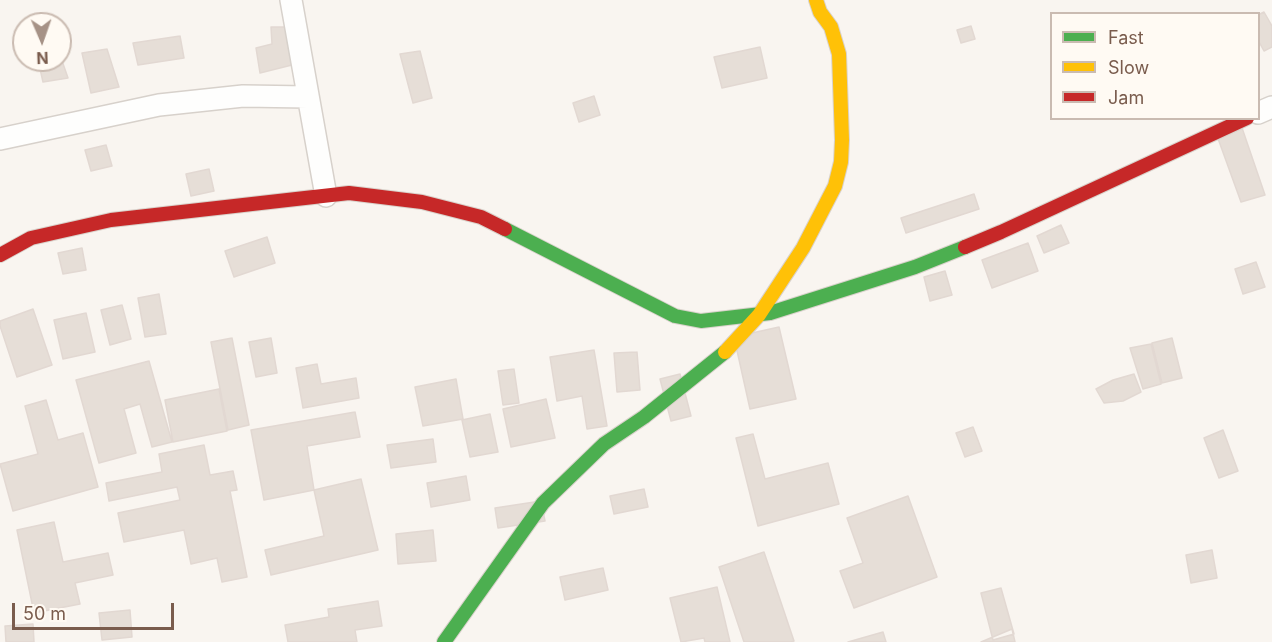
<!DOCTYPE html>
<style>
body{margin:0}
#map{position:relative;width:1272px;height:642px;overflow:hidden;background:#f9f5f0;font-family:Inter,sans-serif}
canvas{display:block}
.legend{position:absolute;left:1050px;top:12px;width:210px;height:108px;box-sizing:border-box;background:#fffaf3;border:2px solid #cabbb1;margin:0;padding:8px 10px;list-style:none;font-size:18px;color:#7a5c4d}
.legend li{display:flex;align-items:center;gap:12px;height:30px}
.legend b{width:30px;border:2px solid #cabbb1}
.north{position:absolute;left:12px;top:12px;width:60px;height:60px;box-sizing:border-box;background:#fffaf3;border:2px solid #cabbb1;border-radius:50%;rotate:178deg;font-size:16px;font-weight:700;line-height:24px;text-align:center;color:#7a5c4d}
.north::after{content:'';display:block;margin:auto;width:21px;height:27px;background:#a69286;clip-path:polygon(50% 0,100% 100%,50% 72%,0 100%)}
.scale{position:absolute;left:12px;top:603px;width:162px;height:27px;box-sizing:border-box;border:3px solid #7a5c4d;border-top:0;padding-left:8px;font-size:18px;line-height:21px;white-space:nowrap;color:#7a5c4d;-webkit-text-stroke:4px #fffaf3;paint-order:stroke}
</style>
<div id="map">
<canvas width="1272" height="642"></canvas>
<ul class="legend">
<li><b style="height:8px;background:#4caf50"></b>Fast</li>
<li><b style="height:8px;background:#ffc107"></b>Slow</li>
<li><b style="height:8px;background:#c62828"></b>Jam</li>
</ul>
<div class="north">N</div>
<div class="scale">50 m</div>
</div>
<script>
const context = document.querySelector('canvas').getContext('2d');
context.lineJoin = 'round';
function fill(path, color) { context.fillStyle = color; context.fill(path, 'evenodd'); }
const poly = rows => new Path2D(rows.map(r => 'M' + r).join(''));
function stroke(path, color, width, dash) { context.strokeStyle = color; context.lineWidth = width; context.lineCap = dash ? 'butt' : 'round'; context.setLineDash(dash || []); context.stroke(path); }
const building = poly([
 [1264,12,1272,26,1272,47,1264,51,1258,40,1258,15,1264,12],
 [971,26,975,39,961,43,957,30,971,26],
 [271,27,286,27,292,65,260,73,256,48,272,44,271,27],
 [180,36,184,58,138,65,133,43,180,36],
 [760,47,767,78,722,88,714,57,760,47],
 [107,49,119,87,91,93,82,53,107,49],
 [420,51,432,98,413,103,400,54,420,51],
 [60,55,68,78,43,82,38,60,60,60,60,55],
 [594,96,600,115,579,122,573,103,594,96],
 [1240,122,1265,195,1241,202,1216,133,1240,122],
 [106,145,112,166,91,171,85,150,106,145],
 [209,169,214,191,191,196,186,174,209,169],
 [974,194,979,209,906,233,901,218,974,194],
 [1061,225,1069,243,1044,253,1037,236,1061,225],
 [267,237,275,263,234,277,225,251,267,237],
 [1028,243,1038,271,992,288,982,260,1028,243],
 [82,248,86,270,63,274,58,253,82,248],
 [1256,262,1265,287,1243,294,1235,269,1256,262],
 [945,271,952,295,930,301,924,277,945,271],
 [159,294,166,334,145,337,138,298,159,294],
 [122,305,131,339,110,345,101,310,122,305],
 [33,309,52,365,17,377,0,326,0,321,33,309],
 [86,313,95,352,63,359,54,320,86,313],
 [779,327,796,399,750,409,734,337,779,327],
 [232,338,249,425,228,430,211,342,232,338],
 [271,338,277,373,256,377,249,342,271,338],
 [1172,338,1182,378,1162,383,1152,343,1172,338],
 [1151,344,1161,384,1143,389,1130,348,1151,344],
 [594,350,607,426,587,429,582,396,557,401,550,357,594,350],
 [637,352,640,390,617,392,614,353,637,352],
 [149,361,172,442,152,447,140,404,124,409,136,453,99,463,76,380,149,361],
 [317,364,321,384,356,378,359,398,303,408,296,368,317,364],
 [514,369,519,403,503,405,498,371,514,369],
 [680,374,691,416,671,421,660,379,680,374],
 [1134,374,1141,392,1123,401,1104,403,1096,389,1113,380,1134,374],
 [456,379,463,419,423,426,415,387,456,379],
 [219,389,227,431,173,442,165,400,219,389],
 [546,399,555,438,511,447,503,409,546,399],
 [46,400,58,440,83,433,98,487,13,511,0,464,38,454,25,406,46,400],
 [355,412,360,437,307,446,314,490,264,500,251,430,355,412],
 [490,414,498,452,470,457,462,420,490,414],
 [973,427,982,451,965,457,956,433,973,427],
 [1223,430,1238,471,1219,478,1204,438,1223,430],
 [753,434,765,479,828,463,839,504,758,526,736,438,753,434],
 [433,439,436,462,391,468,387,445,433,439],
 [204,445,210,475,233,471,237,490,230,491,247,577,222,582,217,558,191,564,184,530,124,542,118,513,180,500,177,487,109,501,106,483,162,472,159,454,204,445],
 [466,476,470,500,431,507,427,483,466,476],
 [361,479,378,550,271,575,265,550,324,536,314,490,361,479],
 [644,489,648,507,614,514,610,496,644,489],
 [908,496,937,577,854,608,840,571,863,563,847,518,908,496],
 [541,501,545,521,498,528,495,508,541,501],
 [54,522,63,562,108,553,113,575,75,583,80,604,34,613,17,530,54,522],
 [433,530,436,561,398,564,396,534,433,530],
 [1212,550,1217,578,1191,583,1186,555,1212,550],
 [764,552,794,641,791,642,744,642,719,567,764,552],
 [603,568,608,590,565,600,560,577,603,568],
 [717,587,730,642,705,642,704,638,681,642,670,598,717,587],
 [1001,588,1014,634,993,640,981,593,1001,588],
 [378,601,382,626,355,630,357,642,288,642,285,625,329,617,328,609,378,601],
 [130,610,132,637,102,640,99,613,130,610],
 [33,624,34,642,6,642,5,626,33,624],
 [1012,629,1015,642,981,642,1012,629],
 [883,632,886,642,848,642,883,632]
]);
fill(building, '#e6ded7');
stroke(building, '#e2d8d2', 1.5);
const street = poly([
 [291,0,326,196],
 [1258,113,1272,107],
 [0,139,159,105,243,96,308,97]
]);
const fast = poly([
 [505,229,675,316,701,321,770,313,915,267,965,247],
 [444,642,543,503,604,444,644,417,725,352]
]);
const slow = poly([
 [725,352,759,315,803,248,835,186,841,162,842,140,839,54,831,27,820,12,816,0]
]);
const jam = poly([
 [965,247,1001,232,1247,118],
 [0,255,31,238,111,220,349,193,422,202,481,217,505,229]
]);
stroke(street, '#d7d1cb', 24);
stroke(fast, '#d9d2cb', 16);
stroke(slow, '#d9d2cb', 16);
stroke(jam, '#d9d2cb', 16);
stroke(street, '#fefefd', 21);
stroke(fast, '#4caf50', 14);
stroke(slow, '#ffc107', 14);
stroke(jam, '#c62828', 14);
</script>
